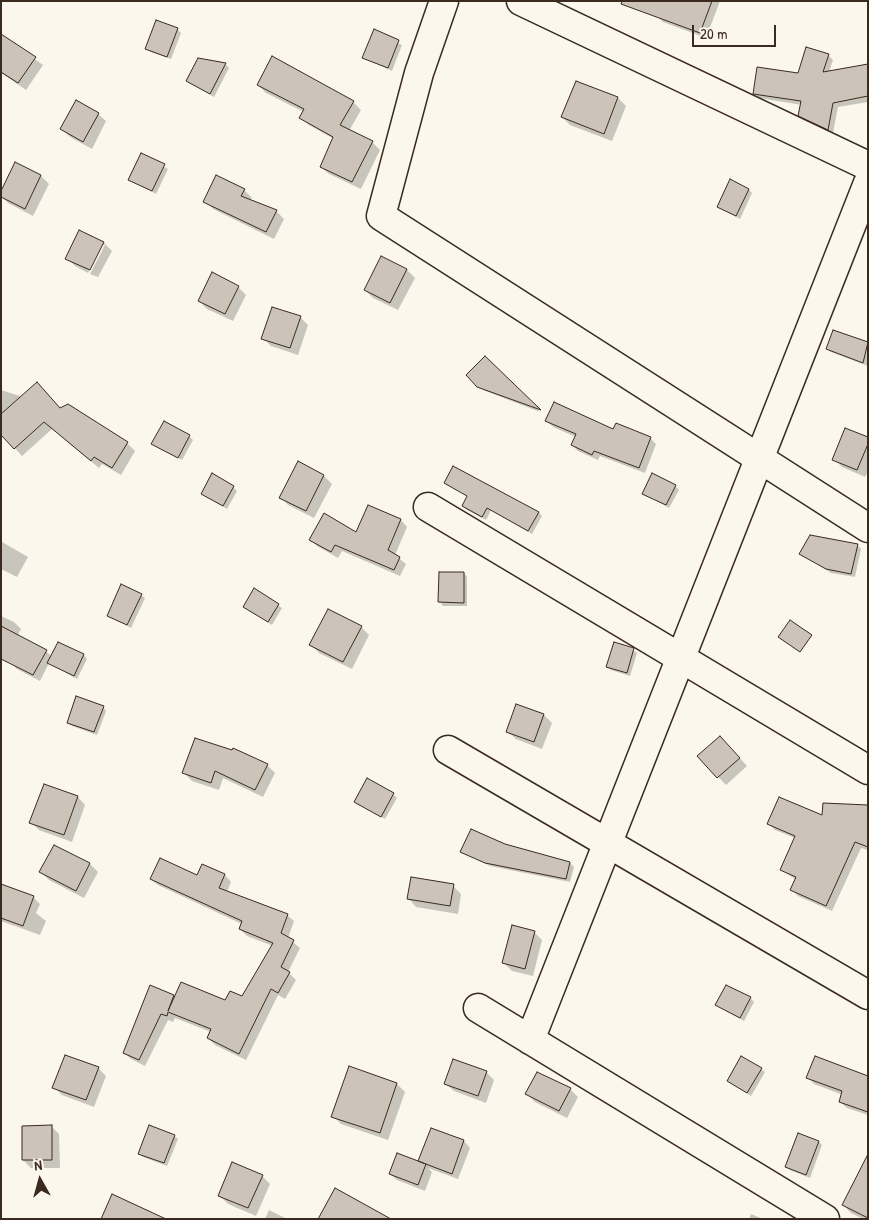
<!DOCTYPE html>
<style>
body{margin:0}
#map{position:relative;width:869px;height:1220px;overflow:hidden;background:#fbf7ec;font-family:"Patrick Hand",sans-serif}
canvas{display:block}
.frame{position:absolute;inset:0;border:2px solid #3b2a1e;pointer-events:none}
.north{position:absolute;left:15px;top:1155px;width:50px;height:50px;-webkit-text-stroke:4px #fbf7ec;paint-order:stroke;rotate:353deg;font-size:14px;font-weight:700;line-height:20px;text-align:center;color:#3b2a1e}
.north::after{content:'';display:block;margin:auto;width:18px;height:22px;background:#3b2a1e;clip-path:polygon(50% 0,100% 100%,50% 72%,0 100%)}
.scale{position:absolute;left:692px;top:25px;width:84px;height:22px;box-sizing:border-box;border:2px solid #3b2a1e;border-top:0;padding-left:6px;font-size:15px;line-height:18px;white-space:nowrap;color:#3b2a1e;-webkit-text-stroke:4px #fbf7ec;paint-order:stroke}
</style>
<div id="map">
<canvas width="869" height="1220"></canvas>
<div class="frame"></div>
<div class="north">N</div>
<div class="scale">20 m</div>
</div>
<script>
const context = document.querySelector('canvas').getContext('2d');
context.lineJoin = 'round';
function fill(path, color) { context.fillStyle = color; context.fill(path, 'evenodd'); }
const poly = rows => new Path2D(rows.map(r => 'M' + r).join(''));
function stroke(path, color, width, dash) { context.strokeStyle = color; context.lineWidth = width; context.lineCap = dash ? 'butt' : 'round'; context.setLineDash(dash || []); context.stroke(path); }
fill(poly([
 [662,1,720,1,706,38,663,22,657,16],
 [177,29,181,33,171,59,151,52,147,48],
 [374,31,402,45,392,71,364,58],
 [1,35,43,65,26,90,1,73],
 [828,55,833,60,829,72,868,65,868,102,838,107,833,133,805,120,800,115,802,105,759,98,754,93,799,74],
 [199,59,225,64,229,68,214,97,187,81],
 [576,82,618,98,626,106,612,141,570,125,562,117],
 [258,85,353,102,361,110,349,131,372,142,380,150,361,189,329,174,321,167,334,139,309,125,301,118,304,112,266,93],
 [98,114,106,121,92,149,70,137,62,129],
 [141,154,168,169,156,194,129,179],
 [16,164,41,176,49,184,33,216,8,203,1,196],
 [244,190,252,198,250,201,276,211,284,219,274,239,213,209,205,201],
 [749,190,752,193,740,219,718,207],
 [80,232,104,243,112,251,98,277,90,274,105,245,102,245,88,273,75,266,67,258],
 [381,257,407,270,415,278,398,310,373,298,365,290],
 [238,287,246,295,233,321,207,309,199,301],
 [300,317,308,325,298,355,271,346,263,338],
 [834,331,868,343,868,366,831,352,827,349],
 [485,358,540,412,483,390,467,375],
 [1,390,61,409,68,405,127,443,135,451,121,475,102,464,99,468,52,429,22,456,1,433],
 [547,421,650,438,656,444,645,473,600,456,598,460,578,451,572,445,576,437,553,427],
 [189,436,193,440,182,460,153,443],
 [868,438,868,471,865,477,842,467,834,459],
 [298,463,324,476,332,484,314,518,288,505,281,497],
 [453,468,539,513,542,516,532,534,491,510,486,520,467,510,463,506,468,497,445,483],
 [675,486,679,490,669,508,644,493],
 [233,487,237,491,227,509,202,494],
 [368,507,401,520,407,527,395,555,406,564,400,576,342,551,338,558,317,546,310,539,357,533],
 [2,542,28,557,17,577,1,569],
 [857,545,861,549,855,577,831,573,801,554],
 [464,573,467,577,467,606,443,606,440,602],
 [255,590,282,608,272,625,245,607],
 [141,595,145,598,131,628,108,615],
 [1,616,14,622,21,629,18,635,46,651,52,657,59,644,84,655,87,659,77,679,49,663,40,681,17,669,1,655],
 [361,627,369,635,352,669,319,653,311,645],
 [633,650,637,653,630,676,611,670,608,667],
 [517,706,544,715,552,723,542,749,516,739,508,732],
 [103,707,106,711,97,735,72,726,68,722],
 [728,745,747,766,726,785,699,756],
 [267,765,275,773,263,797,223,778,219,790,192,781,184,773],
 [393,794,397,798,385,819,355,802],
 [78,797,85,805,72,842,39,830,31,822],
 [824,817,868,821,868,850,861,848,832,911,798,896,792,890,796,880,782,870,795,838,775,830,769,824],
 [504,845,570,863,574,867,570,882,490,866,462,852],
 [54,846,90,864,98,872,84,898,49,880,41,872],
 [202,865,225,875,231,882,227,892,287,915,294,921,288,938,300,948,288,972,296,980,285,999,278,995,246,1060,215,1045,208,1038,211,1032,175,1018,173,1022,168,1020,145,1066,131,1059,124,1053,173,996,175,998,226,1001,242,998,273,946,247,936,240,929,242,924,158,885,151,879,197,876],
 [453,886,461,894,458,914,416,907,409,899],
 [1,887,33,897,40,904,36,913,46,921,40,935,1,921],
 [534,932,542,940,533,976,512,971,504,963],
 [750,998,754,1002,744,1021,717,1005],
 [98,1068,106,1076,94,1107,62,1095,54,1087],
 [761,1069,765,1072,751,1096,728,1081],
 [486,1072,494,1080,486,1103,454,1091,446,1084],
 [808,1077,868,1077,868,1115,847,1108,840,1102,843,1095,814,1084],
 [397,1084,405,1092,388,1140,341,1124,333,1116],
 [570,1089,578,1097,567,1118,535,1102,527,1094],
 [51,1126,59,1134,60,1168,31,1168,23,1160],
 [432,1129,464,1141,470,1148,458,1179,428,1168,432,1172,425,1191,397,1180,390,1174,424,1165],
 [174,1136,178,1139,167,1166,143,1157,140,1153],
 [819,1142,822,1145,810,1178,790,1170,786,1166],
 [262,1176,270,1184,256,1216,228,1204,220,1196],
 [868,1180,868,1219,863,1219,851,1213,843,1205],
 [269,1210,287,1219,265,1219],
 [751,1214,763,1219,749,1219]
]), '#0003');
const building = poly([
 [622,1,712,1,700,33,621,4,622,1],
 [156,20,178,28,167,57,145,49,156,20],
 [374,29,399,40,388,68,362,58,374,29],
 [1,34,36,57,18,83,1,72,1,34],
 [806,47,829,54,823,72,868,64,868,96,833,103,828,130,798,116,801,101,753,94,757,67,798,73,806,47],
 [272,56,354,101,340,125,373,141,352,182,320,167,333,137,299,118,304,109,257,85,272,56],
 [198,58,226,63,210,94,186,81,198,58],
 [576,81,618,97,604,134,561,117,576,81],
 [76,100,99,113,83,142,60,129,76,100],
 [141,153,165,164,152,191,128,180,141,153],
 [15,162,41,175,25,209,1,197,1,191,15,162],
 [216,175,245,189,241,196,277,210,266,232,203,202,216,175],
 [730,179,749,189,736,216,717,207,730,179],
 [79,230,104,242,90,270,65,259,79,230],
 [381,256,407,269,390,303,364,290,381,256],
 [212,272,239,286,225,314,198,301,212,272],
 [272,307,301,316,290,348,261,339,272,307],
 [833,330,868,342,863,363,826,349,833,330],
 [485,356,541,410,477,387,466,375,485,356],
 [37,382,60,408,68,404,128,442,112,468,94,457,91,461,44,422,14,449,1,435,1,414,37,382],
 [554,402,613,429,616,423,651,437,639,468,594,451,592,455,571,445,576,434,545,421,554,402],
 [164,421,190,435,178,458,151,444,164,421],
 [845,428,868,437,868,444,857,470,832,460,845,428],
 [298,461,324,475,306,511,279,498,298,461],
 [453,466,539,512,528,531,487,508,482,517,462,506,467,496,444,483,453,466],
 [212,473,234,486,223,506,201,494,212,473],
 [652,473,676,485,666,505,642,494,652,473],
 [368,505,401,519,388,550,400,557,394,570,335,545,331,552,309,540,324,513,356,532,368,505],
 [810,535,858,544,851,574,826,569,799,554,810,535],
 [439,572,464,572,464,603,438,602,439,572],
 [121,584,142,594,127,625,107,616,121,584],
 [254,588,279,604,268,622,243,607,254,588],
 [328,609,362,626,343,662,309,645,328,609],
 [790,620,812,635,800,652,778,637,790,620],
 [1,626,47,650,33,675,1,659,1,626],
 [58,642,84,654,74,676,47,663,58,642],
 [614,642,634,648,627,673,606,667,614,642],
 [76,696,104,706,94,732,67,723,76,696],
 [516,704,544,714,534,742,506,732,516,704],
 [720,736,740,758,717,778,697,756,720,736],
 [195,738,232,750,233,748,268,764,255,790,215,771,211,783,182,773,195,738],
 [367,778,394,793,381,817,354,802,367,778],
 [44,784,78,796,64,835,29,823,44,784],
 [779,797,822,815,823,803,868,805,868,847,855,842,826,906,790,890,796,877,780,870,795,836,767,824,779,797],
 [471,829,505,844,570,862,566,879,485,863,460,852,471,829],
 [54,845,90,863,76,891,39,872,54,845],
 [160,858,197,875,202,864,225,874,219,888,288,914,281,933,294,940,281,967,290,972,278,993,271,989,239,1054,207,1038,211,1029,168,1012,167,1016,161,1014,139,1060,123,1053,150,985,174,995,168,1011,181,982,225,1000,230,991,242,996,273,943,239,929,242,921,150,879,160,858],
 [411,877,454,884,450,906,407,899,411,877],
 [1,884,34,896,23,926,1,918,1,884],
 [512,925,535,931,525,969,502,963,512,925],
 [726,985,751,997,740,1018,715,1005,726,985],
 [65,1055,99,1067,86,1100,52,1088,65,1055],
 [741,1056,762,1068,747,1093,727,1081,741,1056],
 [815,1056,868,1076,868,1112,839,1102,842,1091,806,1078,815,1056],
 [453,1059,487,1071,478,1096,444,1084,453,1059],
 [349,1066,397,1083,380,1133,331,1117,349,1066],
 [537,1072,571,1088,559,1111,525,1094,537,1072],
 [52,1125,52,1160,22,1160,22,1126,52,1125],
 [149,1125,175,1135,164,1163,138,1154,149,1125],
 [431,1128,464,1140,452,1174,418,1161,431,1128],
 [798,1133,819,1141,806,1175,785,1167,798,1133],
 [397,1153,426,1164,418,1185,389,1174,397,1153],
 [868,1154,868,1218,842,1205,868,1154],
 [232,1162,263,1175,248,1208,218,1196,232,1162],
 [335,1188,391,1219,318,1219,335,1188],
 [112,1194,166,1219,101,1219,112,1194]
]);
fill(building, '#ccc4b9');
stroke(building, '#3b2a1e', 1);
const street = poly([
 [444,1,419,73,381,216,868,528],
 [521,1,868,166],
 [428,507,868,770],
 [448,750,868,995],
 [478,1008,825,1219],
 [530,1040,868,183]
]);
stroke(street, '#3b2a1e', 31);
stroke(street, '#fbf7ec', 28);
</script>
